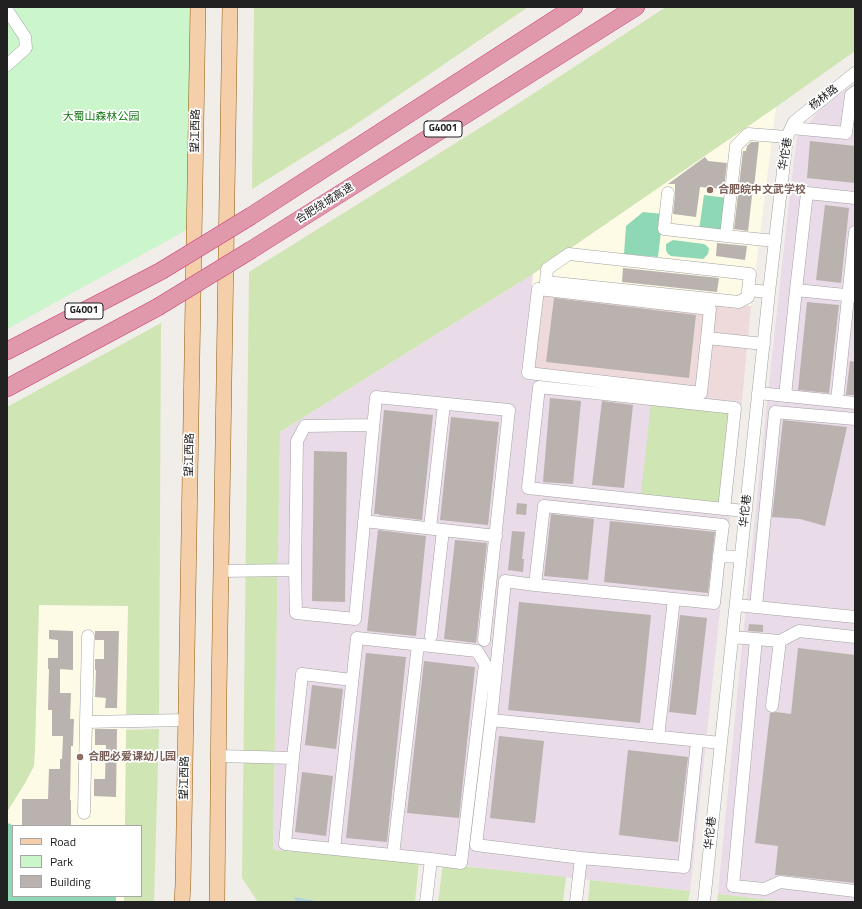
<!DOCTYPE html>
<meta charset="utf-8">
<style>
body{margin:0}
#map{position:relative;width:862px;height:909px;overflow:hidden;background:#f1ede9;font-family:"Titillium Web",sans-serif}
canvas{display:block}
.frame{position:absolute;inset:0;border:8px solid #212121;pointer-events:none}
.legend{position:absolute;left:12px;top:825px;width:130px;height:72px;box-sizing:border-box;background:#fff;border:1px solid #a6a6a6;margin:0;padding:5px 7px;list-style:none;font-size:12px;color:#212121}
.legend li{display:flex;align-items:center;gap:8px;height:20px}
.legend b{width:20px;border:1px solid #a6a6a6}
</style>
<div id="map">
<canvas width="862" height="909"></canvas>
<div class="frame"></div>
<ul class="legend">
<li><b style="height:5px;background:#f4cfaa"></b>Road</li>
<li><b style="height:11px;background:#cbf5cb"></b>Park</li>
<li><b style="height:11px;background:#bab2ae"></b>Building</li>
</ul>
</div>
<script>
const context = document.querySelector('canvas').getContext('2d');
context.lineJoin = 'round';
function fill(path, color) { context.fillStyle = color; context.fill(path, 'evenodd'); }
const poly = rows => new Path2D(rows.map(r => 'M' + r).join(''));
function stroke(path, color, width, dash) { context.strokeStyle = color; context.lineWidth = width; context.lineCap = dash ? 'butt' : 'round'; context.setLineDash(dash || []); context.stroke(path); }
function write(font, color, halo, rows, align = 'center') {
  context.font = font + ' "Titillium Web","Noto Sans SC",sans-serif'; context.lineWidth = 3.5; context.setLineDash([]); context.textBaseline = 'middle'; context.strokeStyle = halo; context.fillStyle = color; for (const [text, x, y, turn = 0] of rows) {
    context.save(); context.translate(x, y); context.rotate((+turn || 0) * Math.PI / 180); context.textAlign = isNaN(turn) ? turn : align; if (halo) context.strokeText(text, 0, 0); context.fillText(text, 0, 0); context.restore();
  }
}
fill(poly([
 [532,286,751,306,742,401,523,379]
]), '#efdadb');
fill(poly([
 [855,83,855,902,789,902,718,894,745,615,767,402,791,184,797,137,824,105],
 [533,274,523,379,742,401,730,517,690,891,465,866,273,850,280,432]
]), '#e9dbe7');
fill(poly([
 [776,107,751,306,532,286,533,274],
 [39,605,128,606,125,826,13,826,13,896,124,896,124,902,7,902,7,812,25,783,34,766,35,748]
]), '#fdfbe6');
fill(poly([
 [254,7,528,7,352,127,252,189],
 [666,7,855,7,855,51,776,107,533,274,280,432,273,850,419,862,415,902,258,902,242,878,249,272,499,116],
 [161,323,159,715,126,714,128,606,39,605,35,748,34,766,25,783,7,812,7,407],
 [651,403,728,412,719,502,641,494],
 [159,729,154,902,124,902,124,896,141,896,141,826,125,826,126,730],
 [443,864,566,877,563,902,438,902],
 [590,880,690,891,688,902,588,902],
 [718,894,789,902,717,902]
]), '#d0e5b4');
fill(poly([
 [7,7,198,7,194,226,7,329]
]), '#cbf5cb');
fill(poly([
 [704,195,727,198,723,233,699,230],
 [643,212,663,214,658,257,624,254,626,226],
 [673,240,704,244,707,246,709,249,708,254,703,259,671,256,668,254,666,250,666,244],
 [9,823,13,826,13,896,116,896,116,902,7,902,7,826]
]), '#8fd8b6');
stroke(poly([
 [296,899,314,902]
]), '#aed3da', 3);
fill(poly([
 [810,141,855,146,855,183,807,178],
 [751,142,759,142,754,187,753,187,748,231,734,229,743,151,746,151,747,146],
 [705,157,708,161,727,163,724,189,700,187,696,217,673,214,675,194,675,184,668,184],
 [825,205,849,208,841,283,816,280],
 [717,243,747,246,745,260,716,256],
 [623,268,719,278,717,292,622,282],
 [554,298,696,315,689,378,546,362],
 [807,302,839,305,829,393,798,390],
 [850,361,855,362,855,395,846,395],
 [550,398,581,401,573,484,543,482],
 [602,401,633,405,624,488,592,485],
 [384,410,433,415,422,520,379,515,379,514,374,514],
 [451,417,499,422,488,525,440,520],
 [783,420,847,427,825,526,800,519,772,517],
 [314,451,347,452,345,602,312,601],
 [517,503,527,504,526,515,516,514],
 [551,514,594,519,588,580,544,576],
 [610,521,715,532,708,593,604,582],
 [378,530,426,536,416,636,367,631],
 [512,531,525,532,522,559,524,559,523,572,508,570],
 [455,540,487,543,476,643,444,639],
 [519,602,651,615,640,723,508,710],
 [680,615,707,618,696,715,669,712],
 [749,624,763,625,763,632,748,631],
 [49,630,73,631,73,670,60,669,60,693,71,693,70,719,74,719,73,746,71,746,70,800,71,800,71,826,22,826,22,799,48,799,49,769,60,769,60,759,62,759,63,736,52,736,52,710,48,710,49,669,48,669,48,658,58,658,58,640,49,639],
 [95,631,119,631,117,708,105,708,106,698,95,697,96,670,95,670,95,659,104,659,104,640,95,640],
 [798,648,855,655,855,883,781,875,775,875,778,846,755,843,770,713,771,713,776,712,791,714],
 [366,653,406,657,387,842,346,838],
 [424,661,475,667,459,818,407,813],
 [312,685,343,689,336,749,305,745],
 [95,729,117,729,116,797,94,796,94,779,105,779,106,745,95,745],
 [499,736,544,741,535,823,490,818],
 [628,750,688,757,678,842,619,835],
 [302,772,333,776,326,836,295,832]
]), '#bab2ae');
const minor = poly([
 [7,10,25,37,26,48,7,65],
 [791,128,846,133,851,95,855,92],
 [668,193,664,229,726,236,736,146,748,134,787,137],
 [726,236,775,241],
 [748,290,748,297,739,302,546,282,547,269,569,254,750,274,748,290,769,292],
 [796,290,807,193,855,198],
 [707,338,701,393,528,373,538,289,710,309,707,338,764,344],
 [758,393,855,403],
 [785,396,796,290,855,296],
 [837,401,855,232],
 [724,509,735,408,539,387,528,488,724,509,746,511],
 [364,521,496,536],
 [430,528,444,404],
 [719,556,714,603,535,585,544,506,723,525,719,556,741,557],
 [295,570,297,441,305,426,373,425],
 [221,571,295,570,296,613,355,619,376,397,509,410,484,640],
 [535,585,505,581,491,720,721,743],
 [736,605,855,617],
 [756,607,775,412,855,419],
 [431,636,443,530],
 [732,637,780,641,799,631,855,637],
 [756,639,733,886,765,889,780,882,855,891],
 [772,706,780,641],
 [491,720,476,845,581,858,576,902],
 [86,722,88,636],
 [658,737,674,599],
 [219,756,293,758,302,674,352,680],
 [293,758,285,844,334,849],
 [84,813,86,722,186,720],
 [393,855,418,645],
 [581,858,684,867,697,741],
 [426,902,431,859,461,863,485,664,477,651,357,638,334,849,431,859],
 [704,902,769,292,787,137,794,122,855,73]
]);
const major = poly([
 [182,902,183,884,198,7],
 [217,902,219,692,230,7]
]);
const highway = poly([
 [251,216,574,7],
 [251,250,636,7],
 [7,351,161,271],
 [7,388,158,307]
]);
stroke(minor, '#a2a2a2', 13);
stroke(major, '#905c0e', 16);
stroke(highway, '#cc3976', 18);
stroke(minor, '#fff', 12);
stroke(major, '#f4cfaa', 15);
stroke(highway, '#e098ab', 17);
const highwayBridge = poly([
 [161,271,251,216],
 [158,307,251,250]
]);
stroke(highwayBridge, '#cc3976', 18, []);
stroke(highwayBridge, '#e098ab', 17);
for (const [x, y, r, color] of [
 [710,190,4,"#8d6e63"],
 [80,757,4,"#8d6e63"]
]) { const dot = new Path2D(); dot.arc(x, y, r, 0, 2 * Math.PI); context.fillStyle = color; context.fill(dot); stroke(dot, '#fff', 1.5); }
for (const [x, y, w] of [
 [443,129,38],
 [84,311,38]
]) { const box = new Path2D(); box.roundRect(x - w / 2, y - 8, w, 16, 3); context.fillStyle = '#fff'; context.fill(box); stroke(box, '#212121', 1); }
write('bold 10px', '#212121', null, [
 ["G4001",443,129],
 ["G4001",84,311]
]);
write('11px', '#212121', '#fff', [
 ["杨林路",824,98,-38],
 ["望江西路",196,131,-89],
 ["华佗巷",786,154,-80],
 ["合肥绕城高速",325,204,-32],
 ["望江西路",190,455,-89],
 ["华佗巷",746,511,-84],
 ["望江西路",185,778,-89],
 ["华佗巷",711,833,-84]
]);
write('11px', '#177818', '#fff', [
 ["大蜀山森林公园",101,117]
]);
write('bold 11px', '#785e54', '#fff', [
 ["合肥皖中文武学校",718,190],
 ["合肥必爱课幼儿园",88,757]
], 'left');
</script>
